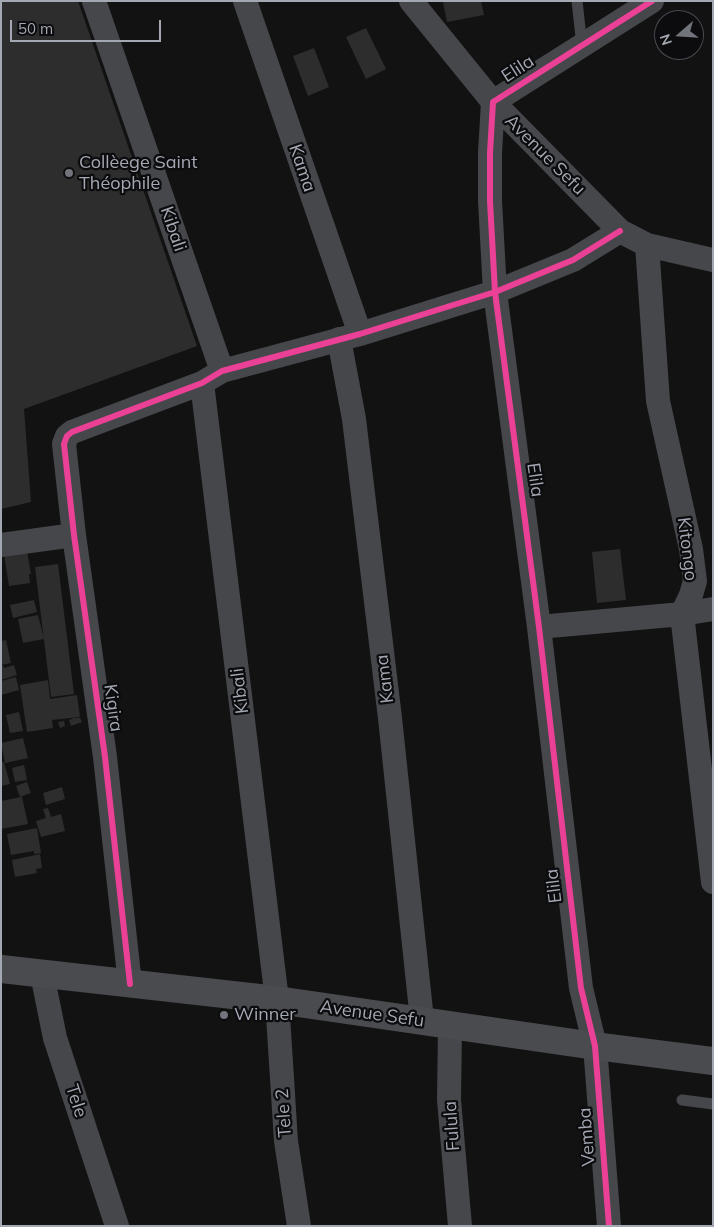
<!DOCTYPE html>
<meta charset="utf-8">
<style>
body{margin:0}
#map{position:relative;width:714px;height:1227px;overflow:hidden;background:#121212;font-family:Mulish,sans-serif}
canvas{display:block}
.frame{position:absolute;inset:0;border:2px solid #a4a8b2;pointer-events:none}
.north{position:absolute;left:654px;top:10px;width:50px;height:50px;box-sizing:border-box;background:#0c0c0e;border:1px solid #494a50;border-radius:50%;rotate:251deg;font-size:14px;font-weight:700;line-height:20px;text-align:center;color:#a4a8b2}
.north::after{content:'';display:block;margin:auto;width:18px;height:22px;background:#71747a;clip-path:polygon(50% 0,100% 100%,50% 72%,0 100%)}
.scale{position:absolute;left:10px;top:20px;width:151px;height:22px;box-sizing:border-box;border:2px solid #a4a8b2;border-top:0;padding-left:6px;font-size:15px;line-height:18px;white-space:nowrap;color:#a4a8b2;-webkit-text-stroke:4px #0c0c0e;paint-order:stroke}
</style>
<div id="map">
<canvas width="714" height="1227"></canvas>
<div class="frame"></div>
<div class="north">N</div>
<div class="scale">50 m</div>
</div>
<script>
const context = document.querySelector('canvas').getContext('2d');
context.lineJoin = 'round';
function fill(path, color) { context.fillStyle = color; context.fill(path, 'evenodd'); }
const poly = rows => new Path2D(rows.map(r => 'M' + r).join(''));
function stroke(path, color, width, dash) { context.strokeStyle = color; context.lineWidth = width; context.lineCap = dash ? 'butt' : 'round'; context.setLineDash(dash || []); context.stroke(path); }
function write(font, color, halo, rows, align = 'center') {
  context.font = font + ' Mulish,sans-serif'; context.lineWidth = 4.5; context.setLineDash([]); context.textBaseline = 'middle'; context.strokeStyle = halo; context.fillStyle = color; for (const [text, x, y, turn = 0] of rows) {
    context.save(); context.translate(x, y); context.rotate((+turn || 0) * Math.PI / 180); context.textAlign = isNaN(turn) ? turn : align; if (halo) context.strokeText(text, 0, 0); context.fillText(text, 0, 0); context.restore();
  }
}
fill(poly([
 [1,1,78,1,197,346,24,409,31,502,1,509],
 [481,1,484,15,447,22,443,2],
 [366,28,386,69,366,79,346,37],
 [314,48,329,87,308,96,293,56],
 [620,549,626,600,597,603,592,552],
 [27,551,31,574,29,574,30,583,9,586,4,554],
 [58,564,74,694,51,697,35,567],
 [34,600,37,612,13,618,10,605],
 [38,615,44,639,23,643,18,619],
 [6,640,11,663,1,665,1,641],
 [3,665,4,668,14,665,17,675,1,680,1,666],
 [16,677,19,690,1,695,1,681],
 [48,680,50,699,77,695,80,717,52,720,53,728,27,732,20,685],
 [19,712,23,731,10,733,6,715],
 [74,718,80,718,82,722,71,726,69,720],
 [64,721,65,726,60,728,58,722],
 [23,738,28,758,5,763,1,743],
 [1,762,4,762,10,784,1,786],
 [24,765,27,780,15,782,12,768],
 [27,782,31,793,20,797,16,786],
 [62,787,65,799,46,805,43,793],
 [21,797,22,797,28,824,1,829,1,801],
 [48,808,51,817,61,814,65,831,41,837,36,821,46,818,43,809],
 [37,828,41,853,34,854,34,851,11,855,7,834],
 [40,854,42,868,36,869,37,873,15,877,12,860]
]), '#2d2d2e');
stroke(poly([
 [577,1,582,46],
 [682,1100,713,1104]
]), '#46474b', 11);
stroke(poly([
 [94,1,222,371],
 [245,1,360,334],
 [411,1,493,102,620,231,647,245,713,260],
 [647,245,658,401,691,549,695,581,691,595,682,614,713,882],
 [339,339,354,419,390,718,422,1020],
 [202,383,277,1000,286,1141,299,1226],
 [1,545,74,535],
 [539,627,682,614,713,609],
 [42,974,55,1038,117,1226],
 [130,984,105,757,74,535,64,444,67,436,72,432,202,383,222,371,360,334,495,292,573,260,620,231],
 [450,1026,449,1100,460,1226],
 [609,1226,595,1046,581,988,539,627,495,292,490,201,490,153,493,102,652,1]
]), '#46474b', 24);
stroke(poly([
 [1,969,277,1000,595,1046,713,1061]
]), '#4a4b4f', 28);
stroke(poly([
 [130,984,105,757,74,535,64,444,67,436,72,432,202,383,222,371,360,334,495,292,573,260,620,231],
 [609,1226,595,1046,581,988,539,627,495,292,490,201,490,153,493,102,652,1]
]), '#ea4096', 6);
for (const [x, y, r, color] of [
 [69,173,5,"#71747a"],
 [224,1015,5,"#71747a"]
]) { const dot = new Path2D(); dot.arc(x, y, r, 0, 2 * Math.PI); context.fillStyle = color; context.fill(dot); stroke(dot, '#0c0c0e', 2); }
write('18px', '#a4a8b2', '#0c0c0e', [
 ["Elila",518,69,-33],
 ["Avenue Sefu",545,155,45],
 ["Kama",302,168,71],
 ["Kibali",173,229,71],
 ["Elila",535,480,82],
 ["Kitongo",687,549,83],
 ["Kama",385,679,-97],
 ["Kibali",240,691,-97],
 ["Kigira",113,708,82],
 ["Elila",554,886,-97],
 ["Avenue Sefu",372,1014,8],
 ["Tele",76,1101,72],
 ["Tele 2",284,1113,-94],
 ["Fulula",452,1126,-94],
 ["Vemba",587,1137,-94]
]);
write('18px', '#a4a8b2', '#0c0c0e', [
 ["Collèege Saint",79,163],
 ["Théophile",79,184],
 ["Winner",234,1015]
], 'left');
</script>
